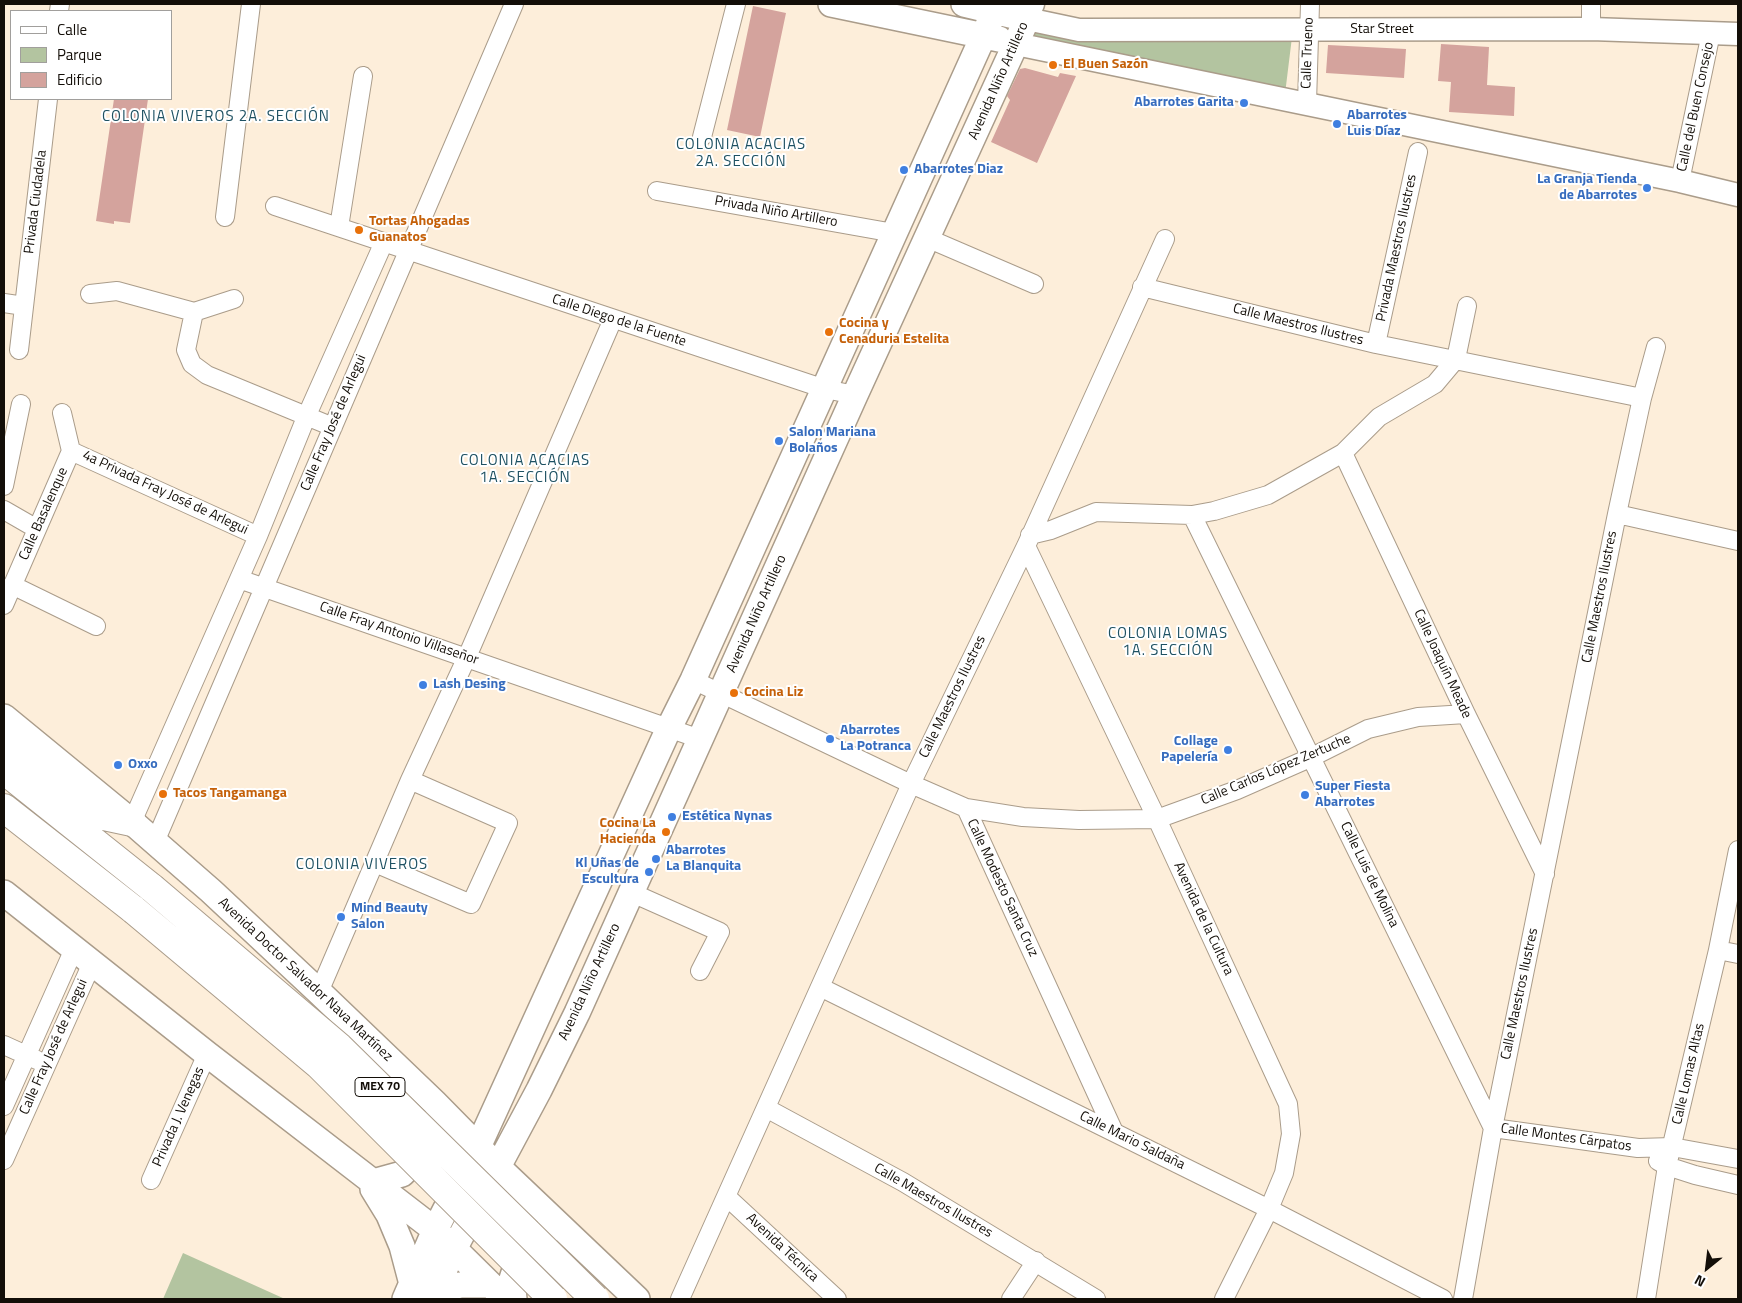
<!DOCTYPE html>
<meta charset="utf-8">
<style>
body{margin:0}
#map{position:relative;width:1742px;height:1303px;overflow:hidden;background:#fdeeda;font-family:"Titillium Web",sans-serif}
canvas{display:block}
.frame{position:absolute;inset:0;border:5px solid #130e08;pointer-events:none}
.legend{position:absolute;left:10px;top:10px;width:162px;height:90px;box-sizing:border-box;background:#fff;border:1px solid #a19f9c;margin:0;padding:6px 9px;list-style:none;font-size:15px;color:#130e08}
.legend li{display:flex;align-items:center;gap:10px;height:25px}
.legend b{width:25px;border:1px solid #a19f9c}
.north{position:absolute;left:1682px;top:1243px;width:50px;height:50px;-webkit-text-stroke:4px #fff;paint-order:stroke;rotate:209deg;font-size:14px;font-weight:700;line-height:20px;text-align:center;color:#130e08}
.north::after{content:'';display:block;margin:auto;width:18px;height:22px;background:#130e08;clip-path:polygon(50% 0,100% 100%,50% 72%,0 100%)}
</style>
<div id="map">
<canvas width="1742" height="1303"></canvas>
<div class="frame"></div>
<ul class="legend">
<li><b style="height:6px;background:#fff"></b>Calle</li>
<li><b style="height:14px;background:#b3c4a0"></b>Parque</li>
<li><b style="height:14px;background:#d4a39d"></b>Edificio</li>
</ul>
<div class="north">N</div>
</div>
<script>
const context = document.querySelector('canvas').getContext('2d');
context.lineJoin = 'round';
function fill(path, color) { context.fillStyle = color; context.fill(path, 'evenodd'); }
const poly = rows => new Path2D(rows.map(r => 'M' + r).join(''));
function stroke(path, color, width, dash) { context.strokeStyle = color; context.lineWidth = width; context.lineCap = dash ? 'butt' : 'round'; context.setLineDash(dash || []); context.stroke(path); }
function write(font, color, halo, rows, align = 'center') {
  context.font = font + ' "Titillium Web",sans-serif'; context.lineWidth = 4; context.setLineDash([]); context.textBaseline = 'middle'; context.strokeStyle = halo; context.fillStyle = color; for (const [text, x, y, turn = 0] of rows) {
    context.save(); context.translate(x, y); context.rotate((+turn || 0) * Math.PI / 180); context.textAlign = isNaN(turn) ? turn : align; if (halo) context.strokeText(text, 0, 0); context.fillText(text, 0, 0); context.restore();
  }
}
fill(poly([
 [1026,28,1292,37,1285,94,1022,35],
 [183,1253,285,1299,163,1299]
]), '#b3c4a0');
fill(poly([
 [753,6,786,13,760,137,727,130],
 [1441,44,1489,47,1487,85,1515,87,1514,116,1449,112,1451,82,1438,81],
 [1328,45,1406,49,1404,78,1326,73],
 [1025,68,1058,77,1060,73,1076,76,1037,163,991,142,1010,100,1007,96,1020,69],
 [114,99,148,99,130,223,114,221,114,224,96,221]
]), '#d4a39d');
const minor = poly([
 [59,11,60,4],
 [1591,29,1591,4],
 [1307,103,1310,4],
 [702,137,736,4],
 [1680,181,1711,33],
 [657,191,894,233],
 [275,206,825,389,855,395],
 [225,217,251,4],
 [339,227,363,76],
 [927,238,1034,284],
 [1142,287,1376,344,1642,398],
 [90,294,117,291,194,312,234,299],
 [4,303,24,306],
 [194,312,186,350,192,364,207,375,333,427],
 [1376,344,1418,152],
 [19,350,48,99],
 [62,413,71,451],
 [71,451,258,536],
 [1343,453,1466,714,1545,874],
 [4,486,21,404],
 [4,510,37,529],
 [1617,514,1738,541],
 [1192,515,1493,1128,1638,1148,1672,1147,1738,1159],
 [1030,535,1051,530,1096,512,1192,515,1214,511,1268,495,1343,453,1379,417,1435,384,1456,359,1467,306],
 [1026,546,1157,819,1288,1104,1291,1134,1284,1173,1269,1209,1224,1299],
 [239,579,700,739],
 [12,585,96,626],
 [4,605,71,451],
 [693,680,911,784,966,808,1023,817,1079,820,1157,819,1237,790,1312,757,1368,729,1418,717,1466,714],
 [966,808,1114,1132],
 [132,822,258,536,307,415,384,242],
 [155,842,514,4],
 [375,863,471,904,508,823,410,780],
 [630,892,720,932,700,971],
 [1718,950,1738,954],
 [820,987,1269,1209,1443,1299],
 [319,992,410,780,467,657,613,319],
 [4,1045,37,1060],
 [4,1106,74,949],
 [766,1108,903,1182,1096,1299],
 [4,1160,92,963],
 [1658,1161,1667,1166,1695,1175,1738,1185],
 [151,1180,207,1054],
 [727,1197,837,1299],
 [680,1299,911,784,1026,546,1165,239],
 [1011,1299,1036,1261],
 [1463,1299,1493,1128,1617,514,1642,398,1656,347],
 [1646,1299,1667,1166,1718,950,1738,850]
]);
const tertiary = poly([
 [1033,4,1027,19,1079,30,1591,29,1738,34],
 [1016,44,1680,181,1738,195]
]);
const secondary = poly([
 [831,4,999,39],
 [4,717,132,822,211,891,319,992,434,1102,498,1167,637,1299],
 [4,893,207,1054,435,1230,505,1299],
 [373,1182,402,1174,425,1151,437,1124,436,1119],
 [373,1189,389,1215,402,1246,412,1284],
 [433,1296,452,1287,460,1285,491,1285],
 [405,1299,435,1230,478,1147,669,728,693,680,995,10],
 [431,1299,454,1249,539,1090,577,1013,855,395,1027,19,964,4],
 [514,1299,512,1279,520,1254,539,1235,552,1229]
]);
const motorway = poly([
 [4,744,86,808,104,816,132,822],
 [4,770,152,888],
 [4,808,134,910]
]);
stroke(minor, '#aa9c8a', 20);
stroke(tertiary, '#aa9c8a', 25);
stroke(secondary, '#aa9c8a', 28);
stroke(motorway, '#aa9c8a', 30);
stroke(minor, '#fff', 18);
stroke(tertiary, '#fff', 22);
stroke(secondary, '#fff', 25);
stroke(motorway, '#fff', 28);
const motorwayBridge = poly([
 [152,888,339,1047,595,1299],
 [134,910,319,1065,553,1299]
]);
stroke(motorwayBridge, '#aa9c8a', 30, []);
stroke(motorwayBridge, '#fff', 28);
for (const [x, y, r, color] of [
 [1053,65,5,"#e8710a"],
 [1244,103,5,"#3f7fe0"],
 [1337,124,5,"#3f7fe0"],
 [904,170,5,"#3f7fe0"],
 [1647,188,5,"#3f7fe0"],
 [359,230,5,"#e8710a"],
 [829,332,5,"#e8710a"],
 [779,441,5,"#3f7fe0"],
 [423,685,5,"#3f7fe0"],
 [734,693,5,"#e8710a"],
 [830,739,5,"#3f7fe0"],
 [1228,750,5,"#3f7fe0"],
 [118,765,5,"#3f7fe0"],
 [163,794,5,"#e8710a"],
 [1305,795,5,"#3f7fe0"],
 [672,817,5,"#3f7fe0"],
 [666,832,5,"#e8710a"],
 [656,859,5,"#3f7fe0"],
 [649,872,5,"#3f7fe0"],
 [341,917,5,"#3f7fe0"]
]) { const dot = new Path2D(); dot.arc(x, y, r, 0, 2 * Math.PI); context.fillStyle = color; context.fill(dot); stroke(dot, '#fff', 2); }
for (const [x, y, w] of [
 [380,1087,50]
]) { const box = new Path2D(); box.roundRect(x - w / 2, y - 9.5, w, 19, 4); context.fillStyle = '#fff'; context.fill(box); stroke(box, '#130e08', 1); }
write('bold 12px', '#130e08', null, [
 ["MEX 70",380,1087]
]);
write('14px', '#130e08', '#fff', [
 ["Star Street",1382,30],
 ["Calle Trueno",1308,53,-88],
 ["Avenida Niño Artillero",999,81,-66],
 ["Calle del Buen Consejo",1696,107,-78],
 ["Privada Ciudadela",36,202,-83],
 ["Privada Niño Artillero",776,212,10],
 ["Privada Maestros Ilustres",1397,248,-78],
 ["Calle Diego de la Fuente",619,321,18],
 ["Calle Maestros Ilustres",1298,325,14],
 ["Calle Fray José de Arlegui",334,423,-67],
 ["4a Privada Fray José de Arlegui",165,493,25],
 ["Calle Basalenque",44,514,-66],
 ["Calle Maestros Ilustres",1600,597,-79],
 ["Avenida Niño Artillero",757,614,-66],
 ["Calle Fray Antonio Villaseñor",399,634,19],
 ["Calle Joaquín Meade",1442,664,65],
 ["Calle Maestros Ilustres",953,697,-64],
 ["Calle Carlos López Zertuche",1276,770,-23],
 ["Calle Luis de Molina",1369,875,64],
 ["Calle Modesto Santa Cruz",1002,888,65],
 ["Avenida de la Cultura",1203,919,65],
 ["Avenida Doctor Salvador Nava Martínez",305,980,43],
 ["Avenida Niño Artillero",590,982,-65],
 ["Calle Maestros Ilustres",1520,994,-78],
 ["Calle Fray José de Arlegui",54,1047,-66],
 ["Calle Lomas Altas",1689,1074,-77],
 ["Privada J. Venegas",179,1117,-66],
 ["Calle Montes Cárpatos",1566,1138,8],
 ["Calle Mario Saldaña",1132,1141,26],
 ["Calle Maestros Ilustres",933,1201,30],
 ["Avenida Técnica",782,1248,43]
]);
write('bold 14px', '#c56008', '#fff', [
 ["El Buen Sazón",1063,65],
 ["Tortas Ahogadas",369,222],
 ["Guanatos",369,238],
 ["Cocina y",839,324],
 ["Cenaduria Estelita",839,340],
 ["Cocina Liz",744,693],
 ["Tacos Tangamanga",173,794],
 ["Cocina La",656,824,"right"],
 ["Hacienda",656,840,"right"]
], 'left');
write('bold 14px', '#366cbe', '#fff', [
 ["Abarrotes Garita",1234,103,"right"],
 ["Abarrotes",1347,116],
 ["Luis Díaz",1347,132],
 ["Abarrotes Diaz",914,170],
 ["La Granja Tienda",1637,180,"right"],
 ["de Abarrotes",1637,196,"right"],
 ["Salon Mariana",789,433],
 ["Bolaños",789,449],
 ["Lash Desing",433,685],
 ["Abarrotes",840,731],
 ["La Potranca",840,747],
 ["Collage",1218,742,"right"],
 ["Papelería",1218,758,"right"],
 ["Oxxo",128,765],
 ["Super Fiesta",1315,787],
 ["Abarrotes",1315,803],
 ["Estética Nynas",682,817],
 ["Abarrotes",666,851],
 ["La Blanquita",666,867],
 ["Kl Uñas de",639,864,"right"],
 ["Escultura",639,880,"right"],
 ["Mind Beauty",351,909],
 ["Salon",351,925]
], 'left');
context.letterSpacing = '1px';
write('15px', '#1e5162', '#fff', [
 ["COLONIA VIVEROS 2A. SECCIÓN",216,117],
 ["COLONIA ACACIAS",741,145],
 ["2A. SECCIÓN",741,162],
 ["COLONIA ACACIAS",525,461],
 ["1A. SECCIÓN",525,478],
 ["COLONIA LOMAS",1168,634],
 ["1A. SECCIÓN",1168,651],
 ["COLONIA VIVEROS",362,865]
]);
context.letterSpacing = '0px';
</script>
